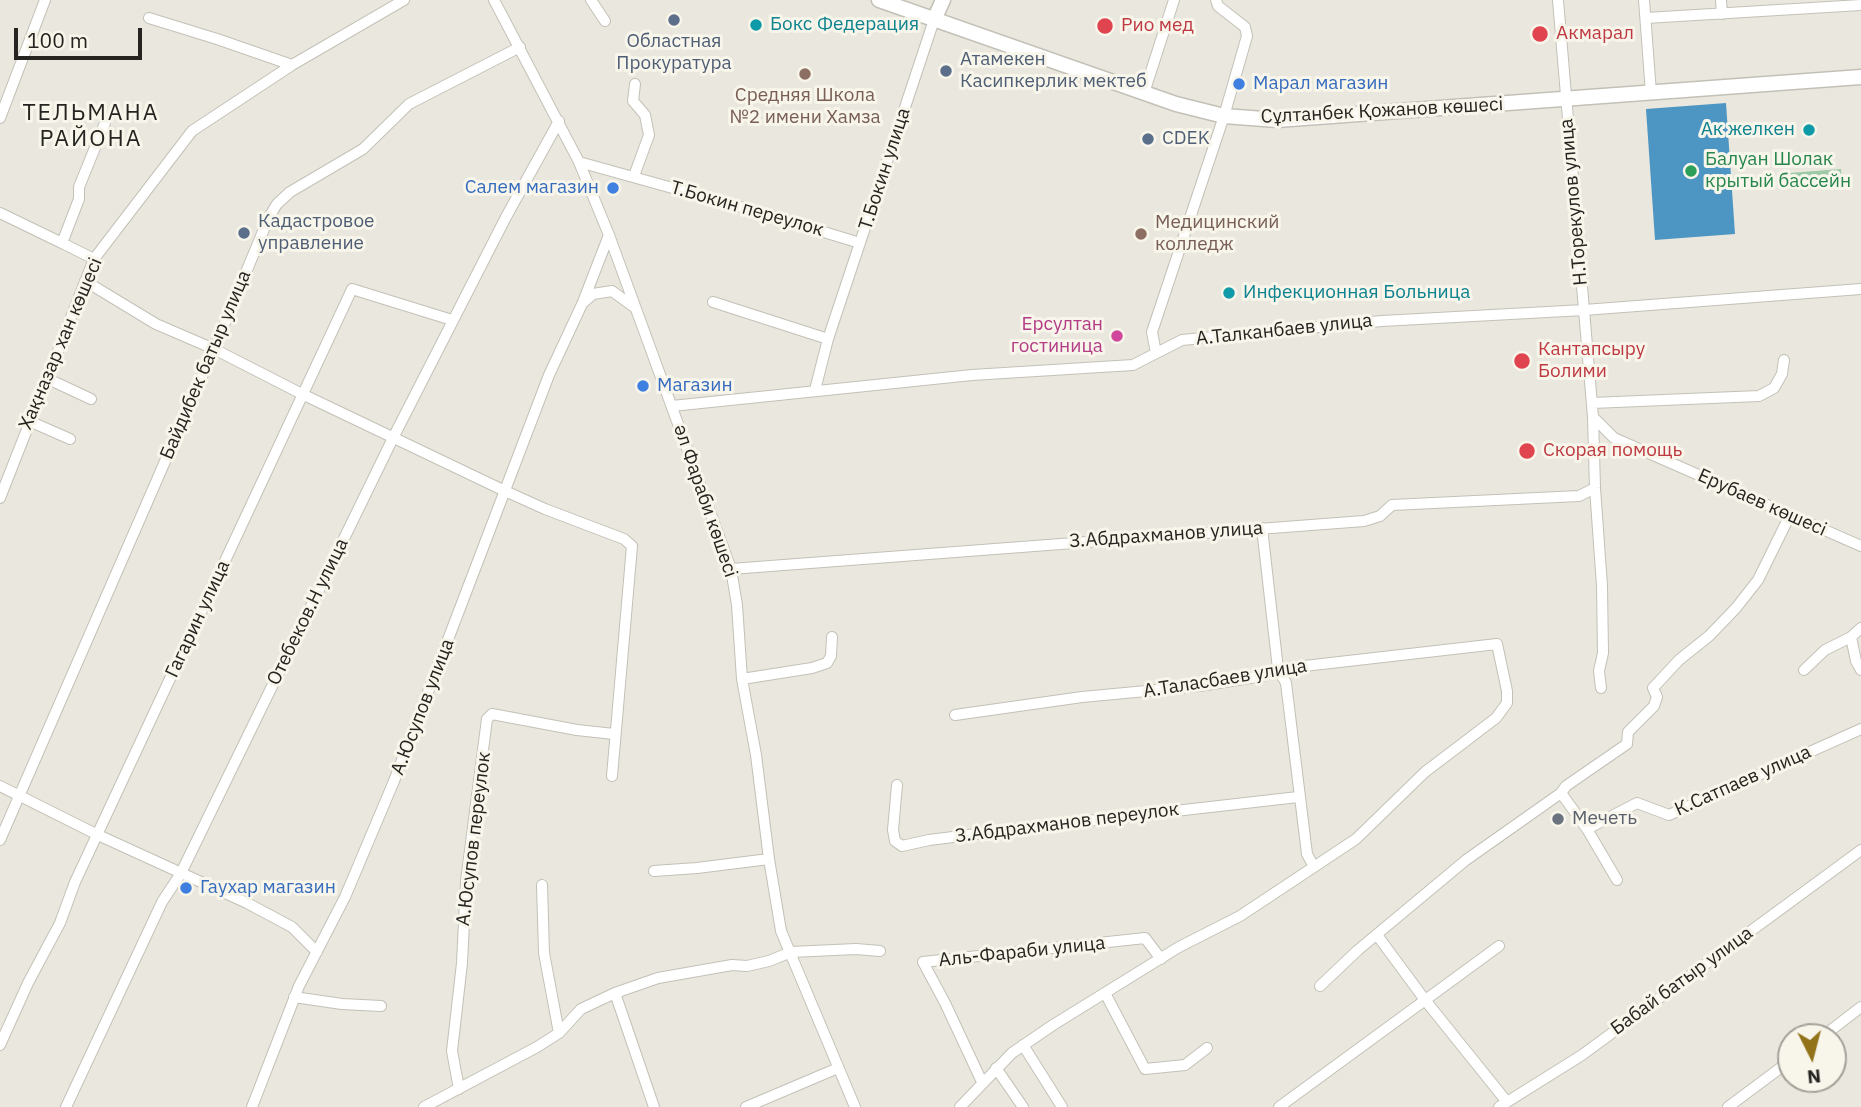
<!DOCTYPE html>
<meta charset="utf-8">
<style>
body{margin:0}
#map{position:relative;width:1861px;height:1107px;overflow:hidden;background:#eae8de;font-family:"IBM Plex Sans",sans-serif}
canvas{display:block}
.north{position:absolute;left:1777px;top:1023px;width:70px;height:70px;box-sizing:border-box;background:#f8f5eb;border:2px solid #a4a19a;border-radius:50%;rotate:174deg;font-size:19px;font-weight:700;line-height:28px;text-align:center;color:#252420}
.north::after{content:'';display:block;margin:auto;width:24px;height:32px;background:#93731a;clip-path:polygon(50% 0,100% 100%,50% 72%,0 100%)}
.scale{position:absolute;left:14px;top:28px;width:128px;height:32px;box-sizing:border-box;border:4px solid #252420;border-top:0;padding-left:9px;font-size:21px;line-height:24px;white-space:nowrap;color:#252420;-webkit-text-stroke:5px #f8f5eb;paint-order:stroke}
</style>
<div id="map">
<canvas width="1861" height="1107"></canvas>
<div class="north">N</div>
<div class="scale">100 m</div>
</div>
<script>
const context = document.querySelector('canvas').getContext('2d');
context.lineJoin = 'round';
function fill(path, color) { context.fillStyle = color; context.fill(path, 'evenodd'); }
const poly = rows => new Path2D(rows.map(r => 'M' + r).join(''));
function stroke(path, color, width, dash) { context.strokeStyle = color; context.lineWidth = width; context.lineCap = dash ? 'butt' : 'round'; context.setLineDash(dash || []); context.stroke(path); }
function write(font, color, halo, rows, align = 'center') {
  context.font = font + ' "IBM Plex Sans",sans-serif'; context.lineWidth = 6; context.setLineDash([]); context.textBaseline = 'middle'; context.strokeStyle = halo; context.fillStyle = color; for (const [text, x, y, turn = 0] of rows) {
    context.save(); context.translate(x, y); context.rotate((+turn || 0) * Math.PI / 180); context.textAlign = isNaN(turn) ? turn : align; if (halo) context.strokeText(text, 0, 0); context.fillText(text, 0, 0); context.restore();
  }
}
fill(poly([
 [1841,169,1842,186,1791,190,1789,173]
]), '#9dc9a6');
fill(poly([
 [1726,103,1735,234,1655,240,1646,109]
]), '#4d96c4');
const minor = poly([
 [494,0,579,162,609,235,731,569,737,605,742,679,756,755,769,859,781,931,855,1107],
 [591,0,605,21],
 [1558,0,1593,417,1595,488,1602,586,1603,653,1599,671,1601,688],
 [1644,0,1651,93],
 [1721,0,1722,14],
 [149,18,217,39,292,65],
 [1646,18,1861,5],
 [1144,93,1174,0],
 [0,118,45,0],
 [579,162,748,209,860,243],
 [634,176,649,135,645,115,633,101,635,84],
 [0,213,62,243,79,199,79,187,105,123],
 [62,243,94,259],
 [85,281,156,324,214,349,302,394,505,491,545,509,624,539,632,546,612,776],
 [584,302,593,294,612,291,634,307],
 [713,302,828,339],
 [1156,353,1152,332,1224,116,1247,36,1245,27,1218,6,1216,0],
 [46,378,91,399],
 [815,390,828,339,934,20],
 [1592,403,1759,396,1774,388,1782,374,1784,360],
 [672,406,972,375,1133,365,1182,340,1382,321,1584,310,1861,289],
 [1593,417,1614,438,1861,546],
 [29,421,70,439],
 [0,498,94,259,192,131,292,65,404,0],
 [1262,528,1278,669,1286,683,1307,854,1314,867],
 [731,569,1364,521,1380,516,1392,505,1579,496,1595,488],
 [1861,628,1851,637,1856,661,1861,670],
 [1804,670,1825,650,1851,637],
 [742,679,812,668,827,663,831,656,832,637],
 [955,715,1082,697,1200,686,1263,676,1278,669,1497,644,1507,691,1507,703,1496,718,1425,772,1356,839,1240,916,1179,947,1053,1025,1012,1053,960,1107],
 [897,785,893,830,895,841,902,846,929,840,1017,829,1298,797],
 [0,786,98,835,247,903,292,927,317,952],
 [1561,793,1566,786,1627,744,1628,732,1654,706,1657,697,1653,688,1679,660,1709,636,1736,608,1758,580,1790,515],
 [1587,829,1617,880],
 [0,840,214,349,269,217,277,204,290,192,363,149,409,104,520,47],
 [654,871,697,868,769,859],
 [542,885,544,953,559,1033],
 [1377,935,1425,1000,1507,1102],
 [1320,986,1358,950,1466,860,1561,793,1587,829,1637,803,1669,815,1861,729],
 [615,993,654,1107],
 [1105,993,1145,1069,1185,1065,1207,1048],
 [294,997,342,1004,381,1006],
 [1822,1037,1861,1007],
 [0,1045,28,983,60,923,75,882,352,289,452,320],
 [1023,1045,1062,1107],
 [996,1068,1023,1107],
 [982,1082,945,1003,923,962,1145,938,1161,959],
 [459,1089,452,1051,462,963,466,881,487,719,492,714,577,730,614,734],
 [66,1107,162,902,181,873,394,436,506,217,559,121],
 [252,1107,299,986,345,897,394,781,549,375,583,302,609,235],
 [424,1107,537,1047,559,1033,581,1009,615,993,658,978,732,965,747,966,769,961,791,952,856,949,880,951],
 [746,1107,838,1068],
 [1279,1107,1499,946],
 [1499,1107,1582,1055,1861,850],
 [1728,1107,1791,1060]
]);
const primary = poly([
 [879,0,1176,104,1224,116,1277,120,1861,77],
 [934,20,943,0]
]);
stroke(minor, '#c3c1b7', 12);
stroke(primary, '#c3c1b7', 17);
stroke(minor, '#fff', 10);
stroke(primary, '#fff', 14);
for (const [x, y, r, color] of [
 [674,20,7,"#5c6f8a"],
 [756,25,7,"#0f9aa8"],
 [1105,26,9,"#e0444e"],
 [1540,34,9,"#e0444e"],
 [946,71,7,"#5c6f8a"],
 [805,74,7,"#8d6e63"],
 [1239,84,7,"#3f7fe0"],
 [1809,130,7,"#0f9aa8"],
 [1148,139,7,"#5c6f8a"],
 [1691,171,7,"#2e9e5b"],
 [613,188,7,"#3f7fe0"],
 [244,233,7,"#5c6f8a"],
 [1141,234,7,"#8d6e63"],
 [1229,293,7,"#0f9aa8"],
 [1117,336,7,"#d1479c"],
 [1522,361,9,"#e0444e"],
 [643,386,7,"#3f7fe0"],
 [1527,451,9,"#e0444e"],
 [1558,819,7,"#6b7280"],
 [186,888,7,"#3f7fe0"]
]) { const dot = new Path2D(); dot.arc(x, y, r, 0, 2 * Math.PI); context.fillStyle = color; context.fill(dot); stroke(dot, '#f8f5eb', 2.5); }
write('19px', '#0d838f', '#f8f5eb', [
 ["Бокс Федерация",770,25],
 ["Ак желкен",1795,130,"right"],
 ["Инфекционная Больница",1243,293]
], 'left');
write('19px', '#be3a42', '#f8f5eb', [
 ["Рио мед",1121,26],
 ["Акмарал",1556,34],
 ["Кантапсыру",1538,350],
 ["Болими",1538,372],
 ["Скорая помощь",1543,451]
], 'left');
write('19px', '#4e5e75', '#f8f5eb', [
 ["Областная",674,42,"center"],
 ["Прокуратура",674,64,"center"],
 ["Атамекен",960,60],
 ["Касипкерлик мектеб",960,82],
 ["CDEK",1162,139],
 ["Кадастровое",258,222],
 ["управление",258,244]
], 'left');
write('19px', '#366cbe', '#f8f5eb', [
 ["Марал магазин",1253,84],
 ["Салем магазин",599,188,"right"],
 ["Магазин",657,386],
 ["Гаухар магазин",200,888]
], 'left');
write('19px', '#785e54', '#f8f5eb', [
 ["Средняя Школа",805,96],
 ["№2 имени Хамза",805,118],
 ["Медицинский",1155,223,"left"],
 ["колледж",1155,245,"left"]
]);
write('19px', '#252420', '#f8f5eb', [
 ["Сұлтанбек Қожанов көшесі",1382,111,-3],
 ["Т.Бокин улица",885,169,-72],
 ["Н.Торекулов улица",1574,202,-95],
 ["Т.Бокин переулок",747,209,16],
 ["А.Талканбаев улица",1284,330,-6],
 ["Хақназар хан көшесі",61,344,-67],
 ["Байдибек батыр улица",206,365,-67],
 ["әл Фараби көшесі",705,501,71],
 ["Ерубаев көшесі",1762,503,24],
 ["З.Абдрахманов улица",1166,535,-4],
 ["Отебеков.Н улица",308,612,-64],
 ["Гагарин улица",198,619,-65],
 ["А.Таласбаев улица",1225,679,-9],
 ["А.Юсупов улица",423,707,-69],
 ["К.Сатпаев улица",1743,781,-24],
 ["З.Абдрахманов переулок",1067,823,-7],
 ["А.Юсупов переулок",474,839,-83],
 ["Аль-Фараби улица",1022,952,-6],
 ["Бабай батыр улица",1682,981,-36]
]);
write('19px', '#27864d', '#f8f5eb', [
 ["Балуан Шолак",1705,160],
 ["крытый бассейн",1705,182]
], 'left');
write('19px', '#b23c85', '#f8f5eb', [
 ["Ерсултан",1103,325],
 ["гостиница",1103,347]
], 'right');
write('19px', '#5b616d', '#f8f5eb', [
 ["Мечеть",1572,819]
], 'left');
context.letterSpacing = '2px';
write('23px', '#252420', '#f8f5eb', [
 ["ТЕЛЬМАНА",91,113],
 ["РАЙОНА",91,139]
]);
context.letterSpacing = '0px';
</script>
